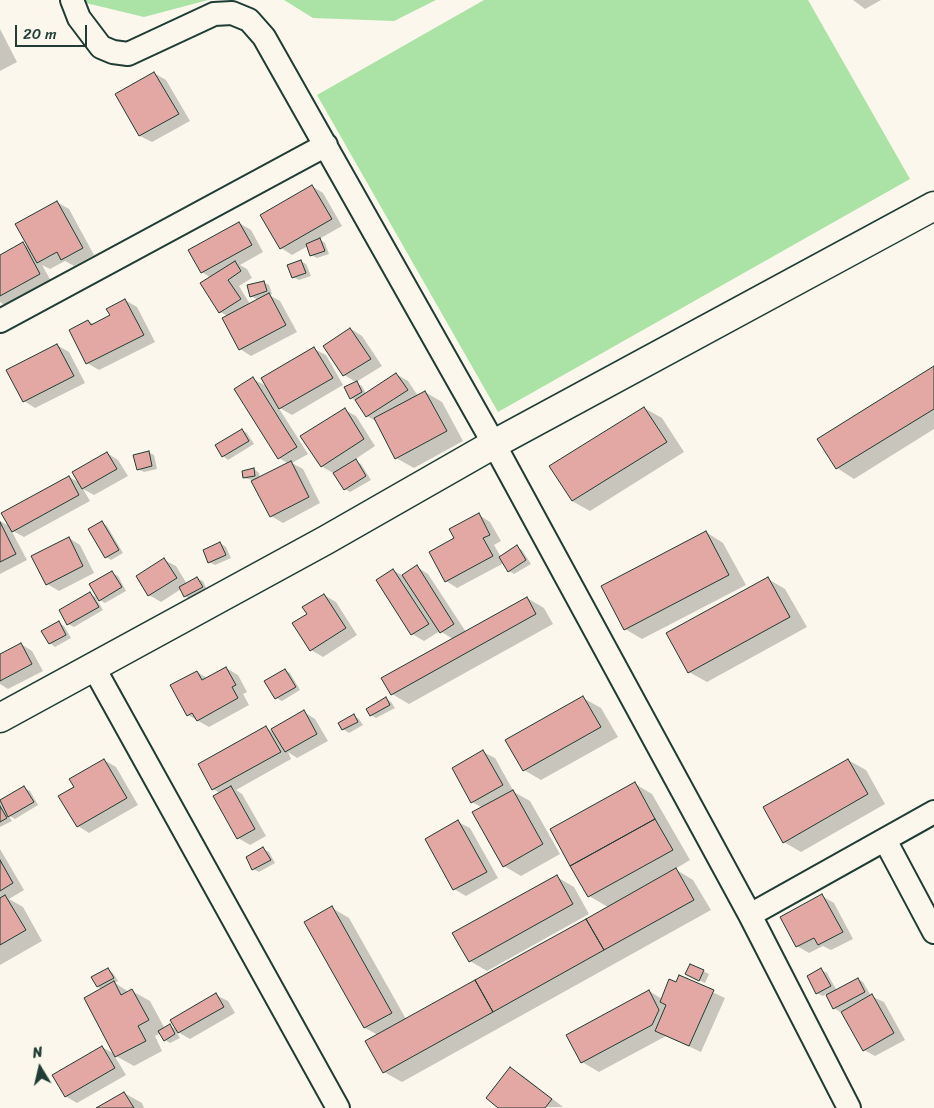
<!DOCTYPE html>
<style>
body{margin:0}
#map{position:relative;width:934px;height:1108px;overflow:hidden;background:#fbf7ec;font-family:Sriracha,sans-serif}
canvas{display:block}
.north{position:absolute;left:15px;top:1043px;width:50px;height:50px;-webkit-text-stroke:4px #fbf7ec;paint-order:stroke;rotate:351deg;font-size:14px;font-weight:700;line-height:20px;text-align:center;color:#1f3d34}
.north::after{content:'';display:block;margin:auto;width:18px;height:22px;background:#1f3d34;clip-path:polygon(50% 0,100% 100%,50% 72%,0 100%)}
.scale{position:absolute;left:15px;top:25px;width:72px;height:22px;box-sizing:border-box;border:2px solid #1f3d34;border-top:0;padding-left:6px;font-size:15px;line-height:18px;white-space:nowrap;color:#1f3d34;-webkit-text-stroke:4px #fbf7ec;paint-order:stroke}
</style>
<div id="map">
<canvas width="934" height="1108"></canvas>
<div class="north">N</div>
<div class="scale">20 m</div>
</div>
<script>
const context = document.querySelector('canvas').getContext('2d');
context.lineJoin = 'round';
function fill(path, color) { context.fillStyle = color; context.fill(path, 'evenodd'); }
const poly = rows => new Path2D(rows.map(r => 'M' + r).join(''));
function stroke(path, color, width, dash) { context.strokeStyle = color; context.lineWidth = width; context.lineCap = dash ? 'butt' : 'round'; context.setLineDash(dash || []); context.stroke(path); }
fill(poly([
 [85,0,208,0,144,17,86,3],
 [284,0,436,0,394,21,313,18],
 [484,0,808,0,910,179,498,412,317,95]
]), '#abe2a5');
fill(poly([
 [853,0,881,0,865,9],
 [0,29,17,62,0,71],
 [154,73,166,80,190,121,152,142,140,136,117,94],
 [312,186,323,193,342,226,319,239,325,243,329,254,317,258,311,255,308,246,292,255,281,248],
 [57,202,69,209,94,255,74,266,65,261,50,269,42,265,51,281,6,306,0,302,0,256,23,244,30,248],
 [239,223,251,230,263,252,240,265,247,269,252,278,239,286,250,304,258,300,251,296,263,282,269,285,272,294,269,295,280,301,297,332,251,356,240,349,228,316,220,312,211,278,202,272],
 [300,261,306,264,311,276,299,280,293,277],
 [125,300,137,307,155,342,99,370,87,363,88,321,94,324,111,316],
 [351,329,362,336,382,366,356,382,344,375,325,346],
 [57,345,69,352,85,383,35,408,24,401],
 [314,349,326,355,343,385,292,415,278,407,308,454,292,463,303,469,320,503,283,523,271,516,252,480,244,478,254,469,259,473,260,478,289,464,279,458,253,379,268,387],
 [934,368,934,429,854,479,837,468],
 [396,374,408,381,418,396,425,392,442,402,463,441,414,468,396,458,377,422,367,416,356,401,351,398,356,383,362,386,366,394],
 [644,408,662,418,684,452,590,511,572,501],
 [345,410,356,416,375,446,354,460,361,464,371,480,350,492,345,489,333,473,321,466],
 [242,430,247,433,254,444,228,460,223,456],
 [148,452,154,455,157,469,144,472,138,469],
 [107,453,118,460,128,476,94,495,83,489,90,501,24,537,11,530,27,560,0,574,0,521,11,527,69,477,80,483],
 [479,515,490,522,501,541,494,545,501,557,517,547,522,550,531,564,514,574,509,571,504,563,457,588,446,581],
 [102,522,107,526,123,553,111,560,106,557],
 [706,532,723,543,746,585,642,639,625,629],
 [69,538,80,545,94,573,59,591,47,584],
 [220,543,226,547,231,558,215,565,209,562],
 [164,560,176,566,187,584,197,578,203,581,207,590,191,600,185,596,181,589,161,602,149,595],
 [417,567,428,574,466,632,527,598,544,608,553,624,409,704,392,694,453,639,440,631,424,641,412,634,377,580,393,570,403,576],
 [112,573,118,576,126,591,105,603,96,598,103,610,74,627,68,624,90,594,99,599],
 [768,579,785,589,807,627,707,682,689,672],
 [324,595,336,602,357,635,323,657,311,650,308,614],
 [59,623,64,626,71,638,55,647,50,643],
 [21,644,32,651,43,671,8,689,0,684,0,655],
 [226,668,238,675,247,692,243,694,249,705,209,727,188,715,197,672,207,678],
 [285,670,290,673,300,690,282,701,276,698],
 [583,698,601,708,618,737,541,780,524,770],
 [386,699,391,702,395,708,376,718,371,715],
 [304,712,315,719,328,741,297,758,288,752,291,759,236,790,242,794,266,836,250,845,238,838,220,793,213,789,199,764,266,728,275,733],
 [354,716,359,719,363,725,349,733,343,729,340,723],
 [483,752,495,758,514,792,530,801,560,854,521,876,504,866,483,808,472,802],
 [104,760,116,767,138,805,89,833,78,826,76,787],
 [848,760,866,770,885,804,801,852,784,842],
 [635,784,652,794,690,860,675,869,693,880,711,910,402,1082,384,1072,378,1035,365,1028,332,908,349,918,406,1019,608,907,589,896,552,830],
 [24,788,30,791,38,805,15,819,8,815,12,821,0,827,0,801],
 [458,822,470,828,498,878,466,896,454,889,426,839],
 [0,849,24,890,9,899,23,907,42,941,0,965,0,900,2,899,0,898],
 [263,849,269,852,275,863,259,872,253,869],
 [557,877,574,887,589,914,487,971,470,961],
 [822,896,834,903,853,939,831,950,823,946,809,953,797,946,782,918],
 [691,965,709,974,705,983,692,977],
 [108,970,113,973,118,981,115,983,129,992,132,991,150,1001,165,1029,170,1026,177,1030,216,995,228,1001,235,1013,190,1039,176,1031,180,1038,170,1043,165,1040,161,1033,155,1036,162,1051,134,1066,114,1055,126,1075,77,1103,65,1096,102,1047,116,1055,102,989,98,987],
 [821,970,827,973,837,991,858,979,863,982,871,996,884,1002,905,1040,875,1056,864,1050,842,1011,840,1012,834,1008,826,994,823,996,817,993],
 [680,977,725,998,701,1052,666,1036,599,1072,582,1062,649,991,662,999,677,984],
 [511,1069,522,1075,563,1107,500,1108],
 [124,1093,142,1103,144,1108,99,1108]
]), '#0003');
const building = poly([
 [154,72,179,114,139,136,115,94,154,72],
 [312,185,332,219,280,249,260,215,312,185],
 [57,201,83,248,61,260,57,252,37,263,15,224,57,201],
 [239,222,252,245,201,273,188,250,239,222],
 [320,238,325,251,310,256,306,244,320,238],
 [23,242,40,274,0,296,0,255,23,242],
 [301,260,306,273,292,278,287,265,301,260],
 [235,261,241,271,228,280,241,299,219,313,200,283,235,261],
 [264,281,267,291,250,297,247,285,264,281],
 [269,293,286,325,239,350,222,318,269,293],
 [125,299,144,335,86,364,69,330,88,320,91,325,110,315,106,309,125,299],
 [350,328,371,359,343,376,323,346,350,328],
 [57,344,74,376,23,402,6,370,57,344],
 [314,347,333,378,279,409,261,378,314,347],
 [934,366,934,409,836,469,817,439,934,366],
 [396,373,408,390,366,417,355,400,396,373],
 [253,377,297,447,278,459,234,389,253,377],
 [357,381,362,392,350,399,344,387,357,381],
 [425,391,447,431,395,459,374,418,425,391],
 [644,407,667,442,572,501,549,466,644,407],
 [345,408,364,439,321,467,300,436,345,408],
 [242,429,249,441,222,457,215,445,242,429],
 [149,451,152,466,137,470,133,455,149,451],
 [107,452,117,469,82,489,72,472,107,452],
 [356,459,366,476,344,490,333,473,356,459],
 [291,461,309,497,270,517,251,481,291,461],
 [254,468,255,476,243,478,242,471,254,468],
 [69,476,79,495,12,532,1,513,69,476],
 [479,513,490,535,483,538,493,556,445,582,429,552,454,538,449,529,479,513],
 [102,521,119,550,105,558,88,529,102,521],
 [0,522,16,554,0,562,0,522],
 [706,531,729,575,624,630,601,586,706,531],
 [69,537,83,566,46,585,31,556,69,537],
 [220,542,226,555,208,563,203,550,220,542],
 [517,545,526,560,508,572,499,557,517,545],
 [164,558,177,578,148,596,136,576,164,558],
 [417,565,454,624,440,633,402,575,417,565],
 [393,569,429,624,411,635,376,580,393,569],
 [112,571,122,587,99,601,89,584,112,571],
 [197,577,203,587,184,597,179,587,197,577],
 [768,577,790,617,688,673,666,633,768,577],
 [90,592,99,607,67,625,59,610,90,592],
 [324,594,346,628,310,651,292,623,307,614,302,607,324,594],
 [527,597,536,614,391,695,381,678,527,597],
 [59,621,66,635,49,644,41,631,59,621],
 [21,643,32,664,0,681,0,654,21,643],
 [226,667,236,685,232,687,238,698,197,721,192,713,187,716,170,685,197,671,202,680,226,667],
 [285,669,296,687,275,699,264,681,285,669],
 [583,696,601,727,523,771,505,740,583,696],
 [386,697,390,705,370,716,366,709,386,697],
 [304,710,317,734,285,752,271,729,304,710],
 [354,714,358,722,342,730,338,723,354,714],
 [266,726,281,752,212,790,198,764,266,726],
 [483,750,503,785,471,803,452,768,483,750],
 [104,759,127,798,77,827,58,796,74,787,69,779,104,759],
 [848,759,868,794,783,843,763,807,848,759],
 [635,782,655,819,570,866,550,829,635,782],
 [24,786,34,802,8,817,0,800,24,786],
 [231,786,255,829,237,839,213,796,231,786],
 [513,790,543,844,503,867,472,812,513,790],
 [0,806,7,818,0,822,0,806],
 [655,819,673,850,588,897,570,866,655,819],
 [458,820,487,872,453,890,425,839,458,820],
 [263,847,271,860,252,870,246,857,263,847],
 [0,860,13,883,0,891,0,860],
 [676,868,694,900,604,950,586,919,676,868],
 [557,875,573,904,469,962,452,933,557,875],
 [822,894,843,932,818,945,814,938,796,947,780,917,822,894],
 [5,895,26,930,0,945,0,898,5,895],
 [332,906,392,1013,364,1028,304,922,332,906],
 [586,919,604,950,493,1012,475,980,586,919],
 [690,964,704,970,699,981,685,974,690,964],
 [108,968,114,978,97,987,91,977,108,968],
 [821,968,831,986,816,994,807,976,821,968],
 [679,975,714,990,689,1046,655,1031,666,1005,660,1002,669,979,676,982,679,975],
 [858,978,865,992,833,1009,826,995,858,978],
 [475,980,493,1012,383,1073,365,1041,475,980],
 [114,981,121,995,132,989,149,1020,138,1026,146,1041,115,1057,84,998,114,981],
 [649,990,659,1010,652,1025,581,1063,566,1035,649,990],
 [216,993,224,1007,178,1033,170,1020,216,993],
 [872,994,894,1033,863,1051,841,1012,872,994],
 [170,1024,175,1034,164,1041,158,1031,170,1024],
 [102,1046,115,1068,65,1097,52,1075,102,1046],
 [510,1067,552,1099,545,1108,498,1108,486,1098,510,1067],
 [124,1092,134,1108,96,1108,124,1092]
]);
fill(building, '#e3a8a4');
stroke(building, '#1f3d34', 1);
const street = poly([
 [72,0,79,18,101,47,113,52,128,54,214,14,232,13,249,20,264,37,494,444,750,915,849,1108],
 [0,321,326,145],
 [94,668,338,1108],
 [885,840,934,932],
 [750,915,934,812]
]);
const secondary = poly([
 [0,718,326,540,494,444,934,206]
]);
stroke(street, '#1f3d34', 26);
stroke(secondary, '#1f3d34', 31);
stroke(street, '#fbf7ec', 22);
stroke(secondary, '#fbf7ec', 28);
</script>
